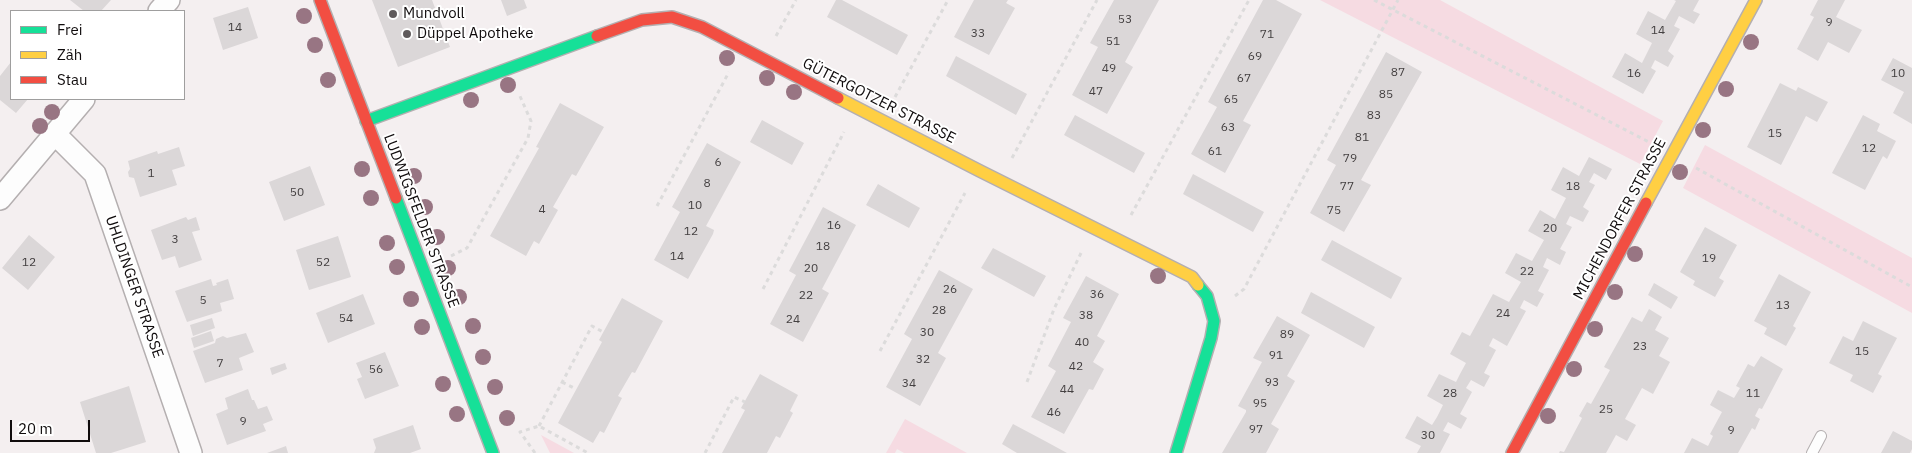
<!DOCTYPE html>
<meta charset="utf-8">
<style>
body{margin:0}
#map{position:relative;width:1912px;height:453px;overflow:hidden;background:#f4eff0;font-family:"IBM Plex Sans",sans-serif}
canvas{display:block}
.legend{position:absolute;left:10px;top:10px;width:175px;height:90px;box-sizing:border-box;background:#fff;border:1px solid #9f9e9e;margin:0;padding:6px 9px;list-style:none;font-size:15px;color:#100c0d}
.legend li{display:flex;align-items:center;gap:10px;height:25px}
.legend b{width:25px;border:1px solid #9f9e9e}
.scale{position:absolute;left:10px;top:420px;width:80px;height:22px;box-sizing:border-box;border:2px solid #100c0d;border-top:0;padding-left:6px;font-size:15px;line-height:18px;white-space:nowrap;color:#100c0d;-webkit-text-stroke:4px #fff;paint-order:stroke}
</style>
<div id="map">
<canvas width="1912" height="453"></canvas>
<ul class="legend">
<li><b style="height:6px;background:#16e098"></b>Frei</li>
<li><b style="height:6px;background:#ffcf43"></b>Zäh</li>
<li><b style="height:6px;background:#f24e42"></b>Stau</li>
</ul>
<div class="scale">20 m</div>
</div>
<script>
const context = document.querySelector('canvas').getContext('2d');
context.lineJoin = 'round';
function fill(path, color) { context.fillStyle = color; context.fill(path, 'evenodd'); }
const poly = rows => new Path2D(rows.map(r => 'M' + r).join(''));
function stroke(path, color, width, dash) { context.strokeStyle = color; context.lineWidth = width; context.lineCap = dash ? 'butt' : 'round'; context.setLineDash(dash || []); context.stroke(path); }
function write(font, color, halo, rows, align = 'center') {
  context.font = font + ' "IBM Plex Sans",sans-serif'; context.lineWidth = 4; context.setLineDash([]); context.textBaseline = 'middle'; context.strokeStyle = halo; context.fillStyle = color; for (const [text, x, y, turn = 0] of rows) {
    context.save(); context.translate(x, y); context.rotate((+turn || 0) * Math.PI / 180); context.textAlign = isNaN(turn) ? turn : align; if (halo) context.strokeText(text, 0, 0); context.fillText(text, 0, 0); context.restore();
  }
}
fill(poly([
 [1320,0,1440,0,1663,121,1640,164],
 [1705,145,1912,258,1912,313,1683,188],
 [905,419,967,453,904,453,897,449,895,453,886,453],
 [541,435,574,453,550,453]
]), '#f6dbe2');
fill(poly([
 [70,0,111,0,101,11,84,11],
 [372,0,432,0,450,47,398,67],
 [501,0,524,0,527,8,507,16],
 [836,0,842,0,908,35,897,55,827,17],
 [974,0,1008,0,1006,3,1015,8,989,55,954,37],
 [1114,0,1159,0,1125,62,1133,67,1107,114,1072,95,1098,47,1090,43],
 [1263,0,1276,0,1302,14,1243,121,1251,125,1225,173,1191,154,1217,107,1208,102],
 [1674,0,1699,0,1693,11,1700,14,1694,24,1679,16,1674,26,1680,29,1668,51,1674,56,1668,67,1655,60,1651,68,1656,71,1643,94,1612,77,1625,53,1642,63,1652,43,1636,34,1648,11,1665,20,1676,1],
 [1818,0,1845,0,1836,17,1862,30,1849,53,1828,42,1818,61,1797,49,1814,17,1810,15],
 [248,7,258,38,223,50,213,18],
 [1386,52,1422,72,1361,180,1371,185,1344,232,1310,213,1336,165,1327,160],
 [956,56,1027,94,1016,115,946,76],
 [1893,58,1912,68,1912,124,1893,113,1904,92,1881,80],
 [11,62,11,99,28,99,16,113,0,100,0,76],
 [1780,83,1796,91,1798,87,1828,102,1817,122,1806,116,1781,165,1747,147],
 [560,103,604,127,576,176,572,174,553,207,558,210,539,244,534,241,526,256,490,236,539,148,536,147],
 [1075,115,1145,153,1134,173,1064,135],
 [1863,115,1880,124,1877,131,1896,141,1887,159,1883,156,1865,190,1832,173],
 [762,120,804,143,792,165,750,142],
 [707,143,741,162,706,226,714,230,713,234,688,279,654,260,680,212,672,207],
 [179,147,185,166,172,170,177,185,140,197,134,178,129,177,128,172,130,169,128,161,157,151,158,154],
 [1589,157,1612,169,1606,180,1594,173,1589,182,1595,185,1583,207,1589,211,1583,222,1570,216,1566,224,1572,227,1560,249,1566,252,1560,265,1547,258,1543,267,1549,270,1538,291,1544,294,1537,307,1524,300,1520,308,1526,311,1507,346,1493,338,1489,346,1496,350,1484,373,1490,376,1484,387,1471,380,1466,388,1472,392,1460,414,1467,418,1461,429,1448,422,1443,431,1450,434,1440,453,1417,453,1421,446,1405,438,1417,416,1432,425,1437,417,1443,405,1427,396,1439,374,1456,382,1460,374,1466,363,1450,354,1462,332,1470,336,1493,294,1509,302,1521,282,1505,273,1516,253,1532,261,1544,240,1528,231,1540,210,1555,219,1566,198,1551,190,1563,167,1579,176],
 [310,166,325,205,284,221,269,182],
 [1193,174,1264,212,1253,232,1183,194],
 [878,184,920,208,909,228,866,205],
 [823,207,856,225,822,289,829,293,803,342,770,324,796,275,789,271],
 [186,217,188,220,196,217,200,230,192,232,202,260,179,268,175,256,162,260,151,230],
 [1705,227,1737,245,1719,278,1724,281,1715,297,1693,285,1695,281,1680,272],
 [29,235,55,257,28,290,2,268],
 [338,236,351,277,309,290,296,250],
 [1332,240,1402,278,1391,299,1321,260],
 [993,248,1046,276,1034,297,981,268],
 [939,270,973,289,938,353,946,358,920,406,886,387,912,339,904,334],
 [1779,274,1811,292,1793,326,1796,328,1786,346,1764,334,1767,328,1754,321],
 [1086,276,1119,294,1097,336,1105,341,1093,362,1104,369,1093,390,1089,389,1064,434,1031,417,1056,371,1048,366,1071,322,1063,318],
 [211,279,213,286,217,285,216,283,228,279,234,299,220,303,222,311,187,322,175,291],
 [1654,283,1678,297,1671,309,1648,295],
 [1311,292,1375,327,1364,348,1301,313],
 [363,294,375,324,328,343,316,313],
 [622,298,663,321,635,373,632,372,618,396,622,398,604,433,600,431,593,443,558,423,602,342,599,340],
 [1649,309,1662,317,1655,330,1669,338,1659,356,1670,362,1653,394,1642,388,1625,419,1636,425,1627,441,1616,435,1606,453,1559,453,1560,451,1564,452,1582,418,1579,416,1587,402,1591,404,1610,370,1604,367,1632,317,1642,322],
 [1277,316,1310,335,1287,376,1295,381,1271,424,1279,429,1266,453,1222,453,1246,412,1246,410,1238,406,1262,362,1253,358],
 [212,318,215,328,193,336,190,325],
 [1863,321,1897,338,1878,374,1882,376,1873,393,1850,381,1853,375,1829,363,1843,336,1853,341],
 [211,331,214,341,194,348,191,338],
 [246,333,254,352,239,358,243,370,205,383,193,351,215,343,216,339,223,336,227,338],
 [385,352,399,386,365,399,357,379,362,377,356,363],
 [1761,356,1783,369,1762,409,1759,408,1755,416,1760,419,1755,430,1752,428,1738,453,1684,453,1692,438,1708,446,1713,436,1710,434,1722,412,1710,405,1718,390,1734,398,1740,388,1736,386,1748,364,1754,367],
 [285,363,287,369,272,375,270,368],
 [760,374,798,395,790,411,793,413,780,438,776,436,767,453,722,453,745,410,741,408],
 [129,386,146,442,111,453,96,453,80,402],
 [248,389,252,400,254,400,258,409,267,406,273,420,263,424,266,431,227,445,216,414,228,409,225,398],
 [1013,424,1045,441,1067,453,1017,453,1002,444],
 [413,425,421,449,410,453,374,453,376,448,373,439],
 [1893,431,1912,441,1912,449,1910,453,1881,453],
 [286,446,288,453,267,453]
]), '#dbd7d8');
const lane = poly([
 [1812,453,1821,436]
]);
const street = poly([
 [159,11,169,0],
 [55,134,95,174,191,453],
 [0,199,84,99]
]);
const fast = poly([
 [366,121,597,36],
 [396,198,493,453],
 [1176,453,1211,338,1214,321,1207,296,1198,285]
]);
const slow = poly([
 [838,98,980,171,1192,277,1198,285],
 [1646,203,1756,0]
]);
const jam = poly([
 [320,0,396,198],
 [597,36,642,20,672,17,702,27,838,98],
 [1512,453,1646,203]
]);
stroke(lane, '#b4afb0', 12);
stroke(street, '#b4afb0', 24);
stroke(fast, '#b4afb0', 14);
stroke(slow, '#b4afb0', 14);
stroke(jam, '#b4afb0', 14);
stroke(poly([
 [1374,0,1649,142],
 [776,36,796,0],
 [895,97,948,0],
 [1012,158,1097,0],
 [1696,168,1912,287],
 [657,206,729,72],
 [1131,215,1249,0],
 [451,256,467,248,528,138,531,121,519,94],
 [763,289,844,132],
 [1235,296,1244,289,1398,0],
 [880,351,965,193],
 [562,382,576,389],
 [1027,382,1054,309,1082,251],
 [539,426,592,326,603,332],
 [535,453,520,432,539,426,588,453],
 [705,453,734,397,745,402]
]), '#dcdbdb', 3, [4, 4]);
stroke(lane, '#fdfdfd', 10);
stroke(street, '#fdfdfd', 21);
stroke(fast, '#16e098', 11);
stroke(slow, '#ffcf43', 11);
stroke(jam, '#f24e42', 11);
context.fillStyle = '#987583';
for (const [x, y] of [
 [304,16],
 [1751,42],
 [315,45],
 [727,58],
 [767,78],
 [328,80],
 [508,85],
 [1726,89],
 [794,92],
 [471,100],
 [52,112],
 [40,126],
 [1703,130],
 [362,169],
 [1680,172],
 [414,176],
 [371,198],
 [425,207],
 [437,237],
 [387,243],
 [1635,254],
 [397,267],
 [448,268],
 [1158,276],
 [1615,292],
 [459,297],
 [411,299],
 [473,326],
 [422,327],
 [1595,329],
 [483,357],
 [1574,369],
 [443,384],
 [495,387],
 [457,414],
 [1548,416],
 [507,418]
]) { context.beginPath(); context.arc(x, y, 8, 0, 2 * Math.PI); context.fill(); }
for (const [x, y, r, color] of [
 [393,14,5,"#605b5c"],
 [407,34,5,"#605b5c"]
]) { const dot = new Path2D(); dot.arc(x, y, r, 0, 2 * Math.PI); context.fillStyle = color; context.fill(dot); stroke(dot, '#fff', 2); }
write('12px', '#444041', null, [
 ["53",1125,20],
 ["9",1829,23],
 ["14",235,28],
 ["14",1658,31],
 ["33",978,34],
 ["71",1267,35],
 ["51",1113,42],
 ["69",1255,57],
 ["49",1109,69],
 ["87",1398,73],
 ["16",1634,74],
 ["10",1898,74],
 ["67",1244,79],
 ["47",1096,92],
 ["85",1386,95],
 ["65",1231,100],
 ["83",1374,116],
 ["63",1228,128],
 ["15",1775,134],
 ["81",1362,138],
 ["12",1869,149],
 ["61",1215,152],
 ["79",1350,159],
 ["6",718,163],
 ["1",151,174],
 ["8",707,184],
 ["77",1347,187],
 ["18",1573,187],
 ["50",297,193],
 ["10",695,206],
 ["4",542,210],
 ["75",1334,211],
 ["16",834,226],
 ["20",1550,229],
 ["12",691,232],
 ["3",175,240],
 ["18",823,247],
 ["14",677,257],
 ["19",1709,259],
 ["12",29,263],
 ["52",323,263],
 ["20",811,269],
 ["22",1527,272],
 ["26",950,290],
 ["36",1097,295],
 ["22",806,296],
 ["5",203,301],
 ["13",1783,306],
 ["28",939,311],
 ["24",1503,314],
 ["38",1086,316],
 ["54",346,319],
 ["24",793,320],
 ["30",927,333],
 ["89",1287,335],
 ["40",1082,343],
 ["23",1640,347],
 ["15",1862,352],
 ["91",1276,356],
 ["32",923,360],
 ["7",220,364],
 ["42",1076,367],
 ["56",376,370],
 ["93",1272,383],
 ["34",909,384],
 ["44",1067,390],
 ["28",1450,394],
 ["11",1753,394],
 ["95",1260,404],
 ["25",1606,410],
 ["46",1054,413],
 ["9",243,422],
 ["97",1256,430],
 ["9",1731,431],
 ["30",1428,436]
]);
write('15px', '#100c0d', '#fff', [
 ["Mundvoll",403,14],
 ["Düppel Apotheke",417,34]
], 'left');
write('15px', '#100c0d', '#fff', [
 ["GÜTERGOTZER STRASSE",879,101,27],
 ["MICHENDORFER STRASSE",1620,219,-62],
 ["LUDWIGSFELDER STRASSE",421,221,69],
 ["UHLDINGER STRASSE",134,287,71]
]);
</script>
